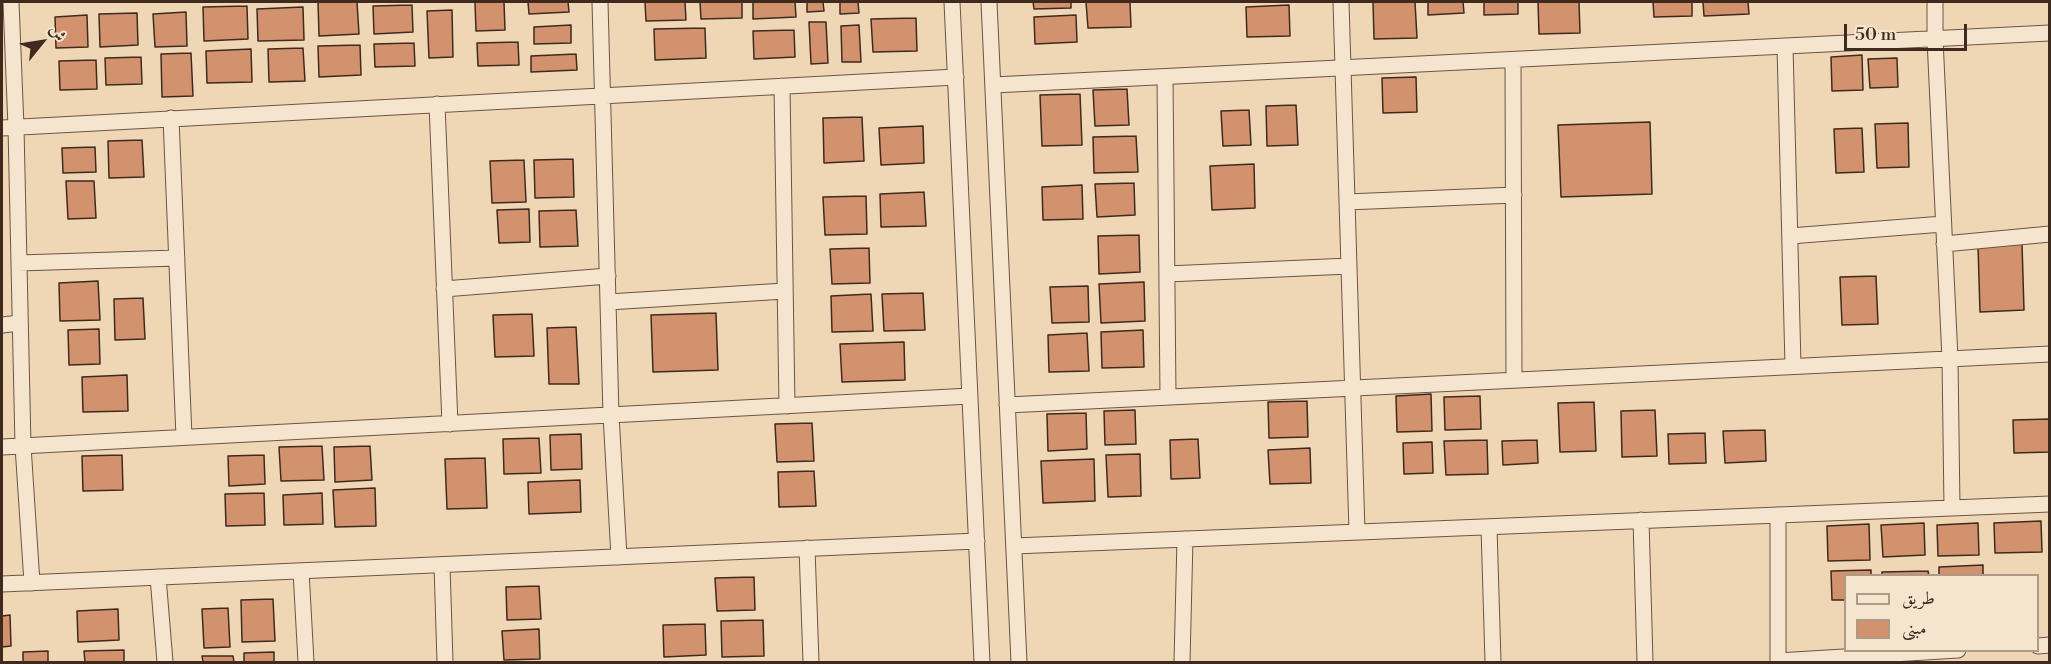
<!DOCTYPE html>
<meta charset="utf-8">
<style>
body{margin:0}
#map{position:relative;width:2051px;height:664px;overflow:hidden;background:#efd7b5;font-family:"Libre Bodoni",Amiri,serif}
canvas{display:block}
.frame{position:absolute;inset:0;border:3px solid #40291e;pointer-events:none}
.legend{position:absolute;left:1844px;top:574px;width:195px;height:78px;box-sizing:border-box;background:#f5e5cf;border:2px solid #ad9a88;margin:0;padding:8px 10px;list-style:none;font-size:18px;color:#40291e}
.legend li{display:flex;align-items:center;gap:12px;height:30px}
.legend b{width:30px;border:2px solid #ad9a88}
.north{position:absolute;left:12px;top:12px;width:60px;height:60px;-webkit-text-stroke:4px #f5e5cf;paint-order:stroke;rotate:60deg;font-size:16px;font-weight:700;line-height:24px;text-align:center;color:#40291e}
.north::after{content:'';display:block;margin:auto;width:21px;height:27px;background:#40291e;clip-path:polygon(50% 0,100% 100%,50% 72%,0 100%)}
.scale{position:absolute;left:1844px;top:24px;width:123px;height:27px;box-sizing:border-box;border:3px solid #40291e;border-top:0;padding-left:8px;font-size:18px;line-height:21px;white-space:nowrap;color:#40291e;-webkit-text-stroke:4px #f5e5cf;paint-order:stroke}
</style>
<div id="map">
<canvas width="2051" height="664"></canvas>
<div class="frame"></div>
<ul class="legend">
<li><b style="height:8px;background:#f5e5cf"></b>طريق</li>
<li><b style="height:16px;background:#d2926e"></b>مبنى</li>
</ul>
<div class="north">ش</div>
<div class="scale">50 m</div>
</div>
<script>
const context = document.querySelector('canvas').getContext('2d');
context.lineJoin = 'round';
function fill(path, color) { context.fillStyle = color; context.fill(path, 'evenodd'); }
const poly = rows => new Path2D(rows.map(r => 'M' + r).join(''));
function stroke(path, color, width, dash) { context.strokeStyle = color; context.lineWidth = width; context.lineCap = dash ? 'butt' : 'round'; context.setLineDash(dash || []); context.stroke(path); }
const building = poly([
 [318,2,357,2,359,34,319,36,318,2],
 [475,2,504,2,505,30,476,31,475,2],
 [528,2,568,2,569,12,529,14,528,2],
 [645,2,685,2,686,20,646,21,645,2],
 [700,2,742,2,742,18,701,19,700,2],
 [753,2,795,2,796,17,753,19,753,2],
 [807,2,823,2,824,11,807,12,807,2],
 [840,2,858,2,859,13,840,14,840,2],
 [1033,2,1071,2,1071,8,1034,9,1033,2],
 [1086,2,1130,2,1131,27,1088,28,1086,2],
 [1373,2,1415,2,1417,38,1374,39,1373,2],
 [1428,2,1463,2,1464,13,1428,15,1428,2],
 [1484,2,1518,2,1518,14,1484,15,1484,2],
 [1538,2,1579,2,1580,33,1539,34,1538,2],
 [1653,2,1692,2,1692,16,1654,17,1653,2],
 [1703,2,1748,2,1749,14,1704,16,1703,2],
 [412,5,413,32,374,34,373,6,412,5],
 [1289,5,1290,36,1247,37,1246,7,1289,5],
 [247,6,248,39,204,41,203,7,247,6],
 [303,7,304,40,258,41,257,9,303,7],
 [452,10,453,57,429,58,427,11,452,10],
 [186,12,187,46,155,47,153,14,186,12],
 [137,13,138,45,100,47,99,14,137,13],
 [87,15,88,47,56,48,55,17,87,15],
 [1076,15,1077,42,1035,44,1034,17,1076,15],
 [916,18,917,51,873,52,871,19,916,18],
 [809,22,826,22,828,63,811,64,809,22],
 [571,25,571,43,534,44,534,27,571,25],
 [859,25,861,62,842,62,841,26,859,25],
 [705,28,706,58,655,60,654,29,705,28],
 [794,30,795,57,754,59,753,31,794,30],
 [518,42,519,65,478,66,477,43,518,42],
 [414,43,415,66,375,67,374,44,414,43],
 [360,45,361,75,319,77,318,46,360,45],
 [303,48,305,81,269,82,268,49,303,48],
 [251,49,252,82,207,83,206,51,251,49],
 [191,53,193,96,162,97,161,54,191,53],
 [576,54,577,70,531,72,531,56,576,54],
 [1862,55,1863,90,1832,91,1831,57,1862,55],
 [141,57,142,84,106,85,105,58,141,57],
 [1897,58,1898,87,1870,88,1868,59,1897,58],
 [96,60,97,89,60,90,59,61,96,60],
 [1416,77,1417,112,1383,113,1382,78,1416,77],
 [1127,89,1129,125,1095,126,1093,90,1127,89],
 [1080,94,1082,145,1042,146,1040,95,1080,94],
 [1296,105,1298,145,1267,146,1266,106,1296,105],
 [1249,110,1251,145,1223,146,1221,111,1249,110],
 [862,117,864,161,824,163,823,118,862,117],
 [1650,122,1652,194,1561,197,1558,125,1650,122],
 [1908,123,1909,167,1877,168,1875,124,1908,123],
 [923,126,924,163,881,165,879,128,923,126],
 [1862,128,1864,172,1836,173,1834,129,1862,128],
 [1136,136,1138,172,1094,173,1093,137,1136,136],
 [142,140,144,177,109,178,108,141,142,140],
 [95,147,96,172,63,173,62,148,95,147],
 [573,159,574,197,535,198,534,160,573,159],
 [524,160,526,202,492,203,490,161,524,160],
 [1254,164,1255,208,1212,210,1210,166,1254,164],
 [66,181,94,181,96,218,68,219,66,181],
 [1134,183,1135,215,1097,217,1095,184,1134,183],
 [1082,185,1083,219,1043,220,1042,187,1082,185],
 [924,192,926,226,881,227,880,194,924,192],
 [866,196,867,234,825,235,823,197,866,196],
 [529,209,530,242,499,243,497,210,529,209],
 [576,210,578,246,540,247,539,211,576,210],
 [1139,235,1140,272,1099,274,1098,236,1139,235],
 [2022,244,2024,310,1980,312,1978,246,2022,244],
 [869,248,870,283,832,284,830,249,869,248],
 [1876,276,1878,324,1842,325,1840,277,1876,276],
 [98,281,100,320,60,321,59,283,98,281],
 [1144,282,1145,321,1101,323,1099,284,1144,282],
 [1088,286,1089,322,1052,323,1050,287,1088,286],
 [923,293,925,330,884,331,882,294,923,293],
 [871,294,873,331,832,332,831,296,871,294],
 [143,298,145,339,115,340,114,299,143,298],
 [716,313,718,370,653,372,651,315,716,313],
 [532,314,534,356,495,357,493,315,532,314],
 [576,327,579,384,549,384,547,328,576,327],
 [99,329,100,364,69,365,68,330,99,329],
 [1143,330,1144,367,1102,368,1101,332,1143,330],
 [1087,333,1089,371,1049,372,1048,335,1087,333],
 [904,342,905,380,842,382,840,344,904,342],
 [127,375,128,411,83,412,82,377,127,375],
 [1431,394,1432,431,1397,432,1396,396,1431,394],
 [1480,396,1481,429,1445,430,1444,397,1480,396],
 [1307,401,1308,437,1269,438,1268,402,1307,401],
 [1594,402,1596,451,1560,452,1558,403,1594,402],
 [1135,410,1136,444,1105,445,1104,411,1135,410],
 [1655,410,1657,456,1622,457,1621,411,1655,410],
 [1086,413,1087,449,1048,451,1047,414,1086,413],
 [2050,419,2050,452,2014,453,2013,420,2050,419],
 [812,423,814,461,777,462,775,424,812,423],
 [1765,430,1766,461,1725,463,1723,431,1765,430],
 [1705,433,1706,463,1669,464,1668,434,1705,433],
 [581,434,582,469,551,470,550,435,581,434],
 [539,438,541,473,504,474,503,439,539,438],
 [1198,439,1200,478,1171,479,1170,440,1198,439],
 [1487,440,1488,474,1446,475,1444,441,1487,440],
 [1537,440,1538,463,1503,465,1502,441,1537,440],
 [1432,442,1433,473,1404,474,1403,443,1432,442],
 [322,446,324,480,281,481,279,447,322,446],
 [370,446,372,480,335,482,334,447,370,446],
 [1310,448,1311,483,1270,484,1268,450,1310,448],
 [1140,454,1141,496,1108,497,1106,455,1140,454],
 [122,455,123,490,83,491,82,456,122,455],
 [264,455,265,484,229,486,228,456,264,455],
 [485,458,487,508,447,509,445,459,485,458],
 [1094,459,1095,501,1043,503,1041,461,1094,459],
 [814,471,816,506,779,507,778,472,814,471],
 [580,480,581,512,529,514,528,482,580,480],
 [375,488,376,526,335,527,333,490,375,488],
 [264,493,265,525,226,526,225,494,264,493],
 [322,493,323,524,284,525,283,495,322,493],
 [2041,521,2042,552,1995,553,1994,523,2041,521],
 [1924,523,1925,555,1883,557,1881,525,1924,523],
 [1978,523,1979,555,1938,556,1937,525,1978,523],
 [1869,524,1870,560,1828,561,1827,526,1869,524],
 [1983,565,1983,576,1939,576,1939,567,1983,565],
 [1871,570,1871,576,1846,576,1846,600,1832,600,1831,571,1871,570],
 [1928,571,1929,576,1882,576,1882,572,1928,571],
 [754,577,755,610,717,611,715,578,754,577],
 [539,586,541,619,507,620,506,587,539,586],
 [273,599,275,641,242,642,241,600,273,599],
 [228,608,230,647,204,648,202,609,228,608],
 [118,609,119,640,78,642,77,611,118,609],
 [10,615,11,646,2,647,2,616,10,615],
 [763,620,764,656,722,657,721,621,763,620],
 [705,624,706,655,664,657,663,625,705,624],
 [539,629,540,659,504,660,502,631,539,629],
 [124,650,124,662,85,662,84,651,124,650],
 [48,651,48,662,23,662,23,652,48,651],
 [274,652,274,662,244,662,244,653,274,652],
 [202,656,233,656,234,662,203,662,202,656]
]);
fill(building, '#d2926e');
stroke(building, '#40291e', 1.5);
const street = poly([
 [11,2,16,127,23,446,32,583],
 [600,2,611,415,619,557],
 [952,2,982,662],
 [989,2,1019,662],
 [1341,2,1357,532],
 [1935,2,1935,39,1950,359,1952,508],
 [1785,46,1793,366],
 [1513,60,1514,380],
 [1165,77,1168,397],
 [993,85,2050,33],
 [782,86,787,406],
 [437,104,450,424],
 [171,118,184,437],
 [2,128,956,77],
 [1347,202,1514,195],
 [1790,236,1943,224],
 [1944,244,2050,234],
 [19,263,177,258],
 [1167,274,1349,266],
 [444,289,608,276],
 [608,302,785,291],
 [2,325,20,323],
 [1007,405,2050,354],
 [2,447,970,396],
 [1778,515,1778,662],
 [1641,520,1645,662],
 [1489,527,1493,662],
 [1014,546,2050,504],
 [807,548,811,662],
 [442,565,445,662],
 [301,571,306,662],
 [158,577,165,662],
 [2,584,977,541],
 [2038,646,2050,645],
 [1778,661,1958,650],
 [1182,662,1185,539]
]);
stroke(street, '#6c5444', 17);
stroke(street, '#f5e5cf', 15);
</script>
